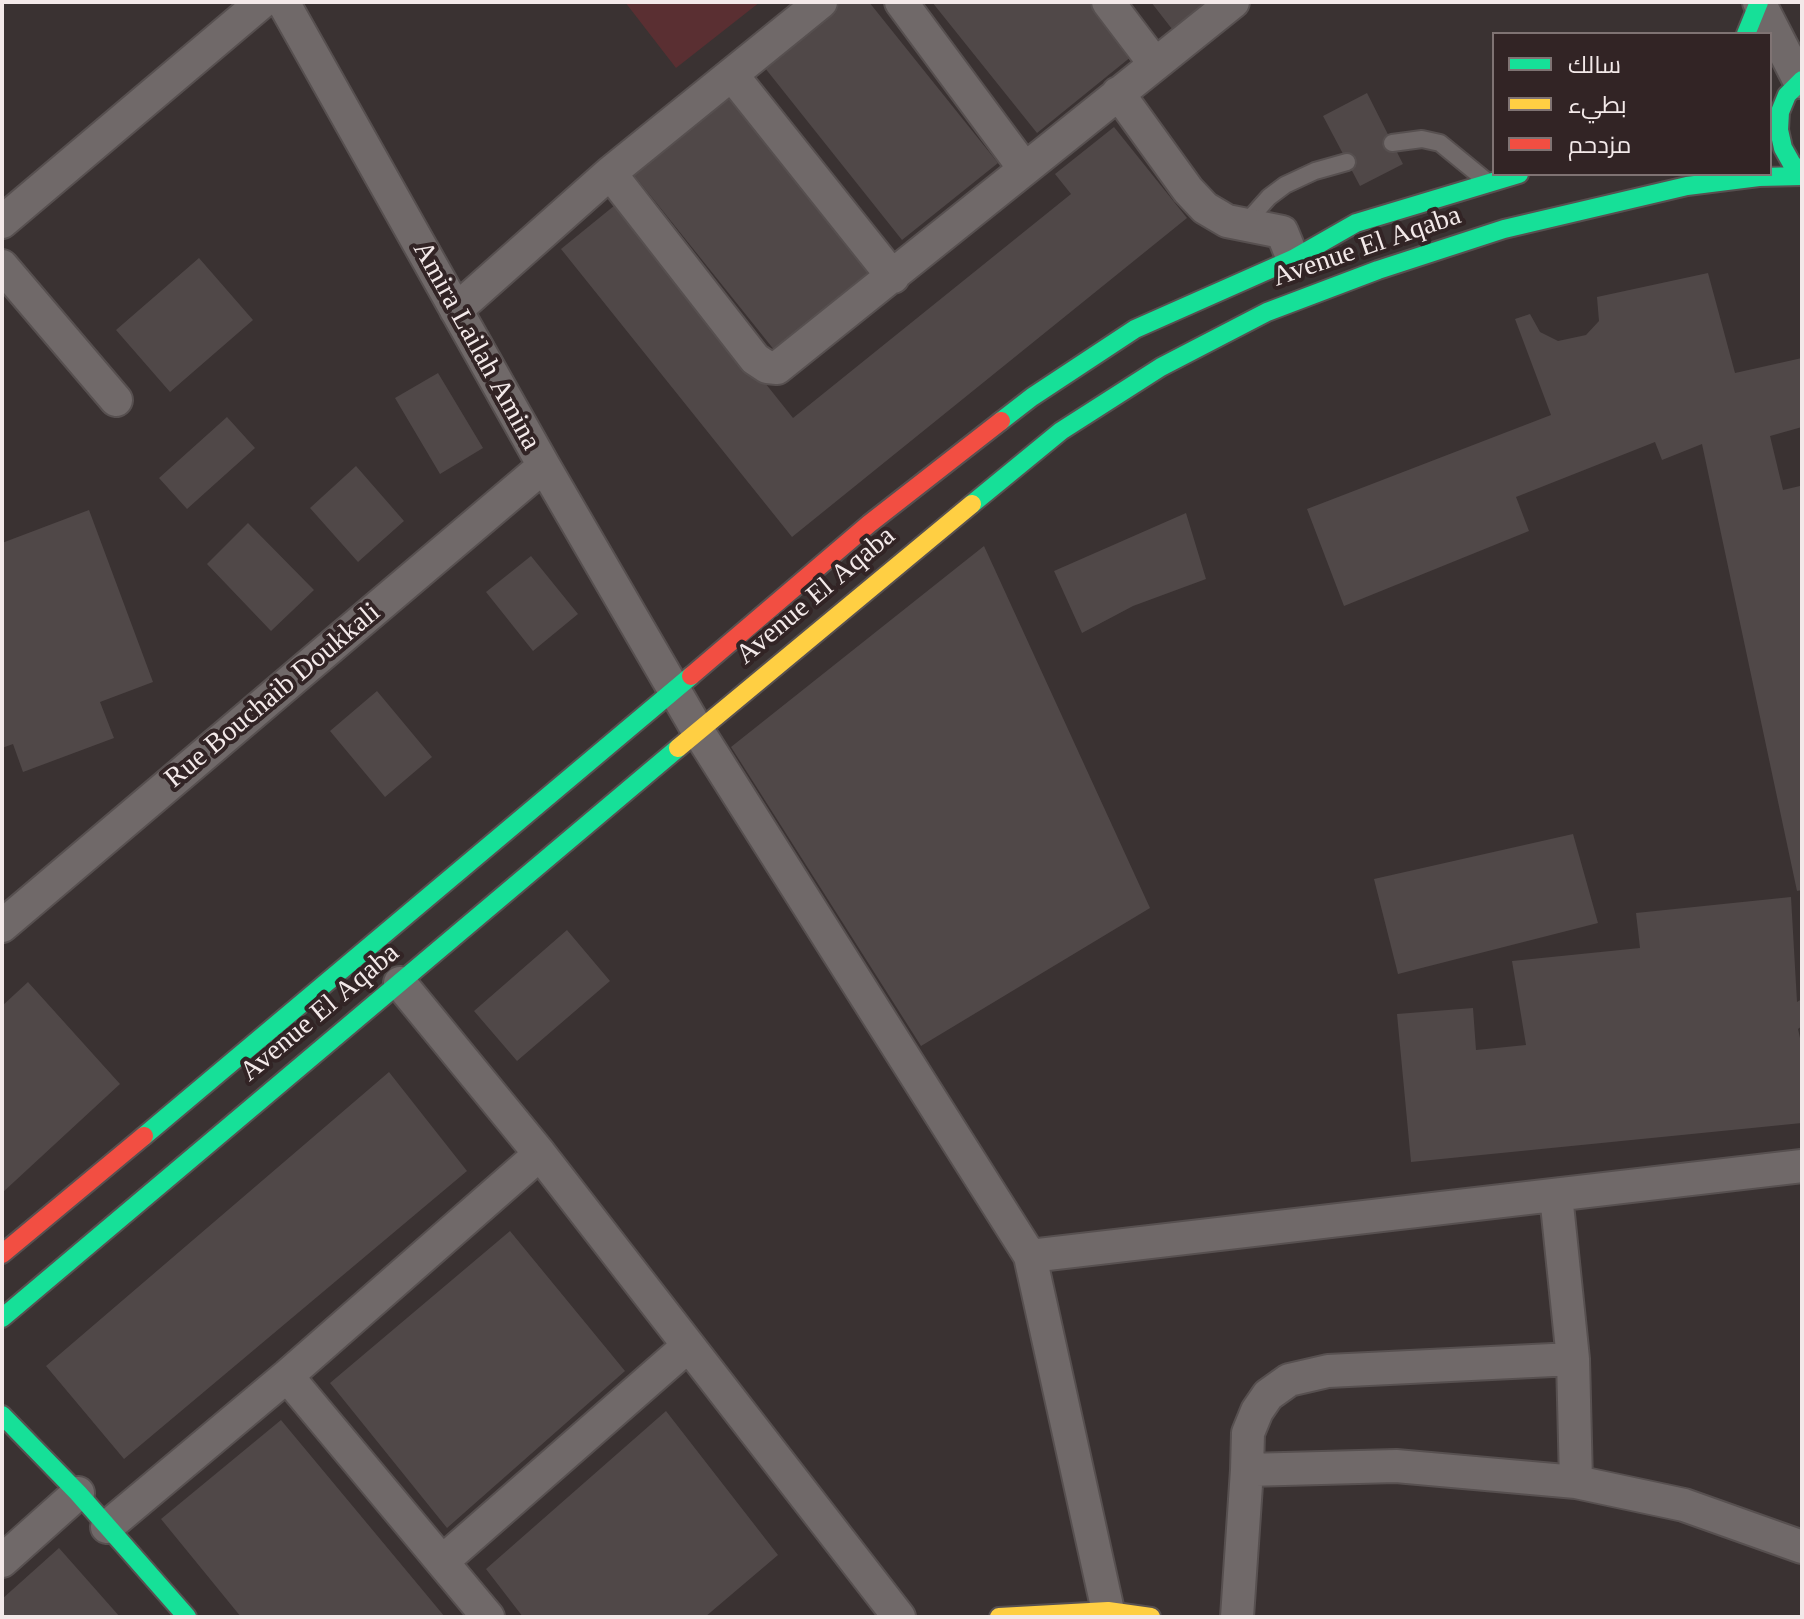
<!DOCTYPE html>
<meta charset="utf-8">
<style>
body{margin:0}
#map{position:relative;width:1804px;height:1619px;overflow:hidden;background:#3a3232;font-family:Georgia,Cairo,serif}
canvas{display:block}
.frame{position:absolute;inset:0;border:4px solid #f3e9e9;pointer-events:none}
.legend{position:absolute;left:1492px;top:32px;width:280px;height:144px;box-sizing:border-box;background:#322425;border:2px solid #7f7373;margin:0;padding:10px 14px;list-style:none;font-size:24px;color:#f3e9e9}
.legend li{display:flex;align-items:center;gap:16px;height:40px}
.legend b{width:40px;border:2px solid #7f7373}
</style>
<div id="map">
<canvas width="1804" height="1619"></canvas>
<div class="frame"></div>
<ul class="legend">
<li><b style="height:10px;background:#16e098"></b>سالك</li>
<li><b style="height:10px;background:#ffcf43"></b>بطيء</li>
<li><b style="height:10px;background:#f24e42"></b>مزدحم</li>
</ul>
</div>
<script>
const context = document.querySelector('canvas').getContext('2d');
context.lineJoin = 'round';
function fill(path, color) { context.fillStyle = color; context.fill(path, 'evenodd'); }
const poly = rows => new Path2D(rows.map(r => 'M' + r).join(''));
function stroke(path, color, width, dash) { context.strokeStyle = color; context.lineWidth = width; context.lineCap = dash ? 'butt' : 'round'; context.setLineDash(dash || []); context.stroke(path); }
function write(font, color, halo, rows, align = 'center') {
  context.font = font + ' Georgia,serif'; context.lineWidth = 8; context.setLineDash([]); context.textBaseline = 'middle'; context.strokeStyle = halo; context.fillStyle = color; for (const [text, x, y, turn = 0] of rows) {
    context.save(); context.translate(x, y); context.rotate((+turn || 0) * Math.PI / 180); context.textAlign = isNaN(turn) ? turn : align; if (halo) context.strokeText(text, 0, 0); context.fillText(text, 0, 0); context.restore();
  }
}
fill(poly([
 [625,2,760,2,676,68]
]), '#5a2f32');
fill(poly([
 [837,2,869,2,998,163,902,240,761,63],
 [932,2,1089,2,1132,56,1037,133],
 [1151,2,1206,2,1172,29],
 [1367,93,1403,164,1360,186,1323,116],
 [729,98,871,275,775,351,634,175],
 [1114,127,1187,218,792,537,561,249,620,201,793,418,1071,194,1055,174],
 [199,258,253,320,170,392,116,330],
 [1708,273,1735,373,1802,358,1802,427,1770,436,1783,490,1800,486,1802,494,1802,890,1797,891,1702,444,1662,460,1655,442,1516,497,1529,531,1344,606,1307,509,1551,415,1515,319,1530,314,1540,332,1558,341,1586,335,1599,321,1597,297],
 [438,373,483,448,440,474,395,398],
 [227,417,255,448,187,509,159,478],
 [356,466,404,521,358,562,310,508],
 [89,510,153,682,100,702,114,738,23,772,13,744,2,748,2,543],
 [1186,513,1206,579,1133,606,1082,633,1054,571],
 [248,523,314,590,271,631,207,564],
 [984,546,1150,908,921,1046,731,747],
 [531,556,578,614,533,651,486,592],
 [377,691,432,757,385,797,330,731],
 [1573,834,1598,923,1398,974,1374,879],
 [1791,897,1797,1002,1802,999,1802,1026,1798,1029,1802,1047,1802,1123,1411,1162,1397,1014,1473,1008,1476,1050,1526,1045,1512,961,1640,948,1636,913],
 [567,930,610,981,517,1061,474,1011],
 [28,982,120,1084,2,1193,2,1006],
 [389,1072,467,1171,124,1459,46,1366],
 [510,1231,625,1371,447,1528,330,1383],
 [666,1411,778,1555,705,1617,523,1617,486,1569],
 [281,1420,445,1617,241,1617,161,1519],
 [59,1548,120,1617,2,1617,2,1599]
]), '#504848');
const lane = poly([
 [1392,143,1422,139,1440,143,1484,179],
 [1265,223,1252,216,1269,197,1285,185,1315,171,1347,162]
]);
const street = poly([
 [283,2,544,466,698,731,1030,1256,1108,1611],
 [901,2,1024,168],
 [1108,2,1155,64],
 [1759,2,1800,82],
 [732,75,893,277],
 [1118,93,1188,190,1205,208,1227,221,1282,232,1293,259],
 [610,173,755,359,767,367,777,368,1233,2],
 [2,222,262,2],
 [2,266,116,400],
 [456,310,610,173,821,2],
 [2,926,544,466],
 [400,983,540,1154,899,1617],
 [1556,1195,1573,1359,1576,1482],
 [1030,1256,1802,1166],
 [1573,1359,1328,1371,1289,1380,1268,1395,1257,1411,1248,1433,1247,1470,1396,1466,1576,1482,1684,1505,1802,1547],
 [287,1376,488,1617],
 [107,1527,287,1376,540,1154],
 [2,1561,78,1493],
 [443,1561,688,1346],
 [1237,1617,1247,1470]
]);
const fast = poly([
 [1746,34,1759,2],
 [1802,80,1787,95,1780,112,1779,130,1783,148,1792,164,1802,172],
 [1001,421,1032,397,1135,329,1293,259,1356,223,1519,174],
 [972,504,1061,431,1161,367,1267,312,1378,270,1504,229,1687,186,1759,177,1802,176],
 [144,1136,691,676],
 [2,1318,678,748],
 [2,1415,78,1493,187,1617]
]);
const slow = poly([
 [678,748,972,504],
 [999,1617,1108,1611,1151,1617]
]);
const jam = poly([
 [691,676,869,524,1001,421],
 [2,1254,144,1136]
]);
stroke(lane, '#575050', 20);
stroke(street, '#575050', 36);
stroke(fast, '#575050', 22);
stroke(slow, '#575050', 22);
stroke(jam, '#575050', 22);
stroke(lane, '#706969', 16);
stroke(street, '#706969', 32);
stroke(fast, '#16e098', 18);
stroke(slow, '#ffcf43', 18);
stroke(jam, '#f24e42', 18);
write('28px', '#f3e9e9', '#322425', [
 ["Avenue El Aqaba",1367,247,-19],
 ["Amira Lailah Amina",476,346,61],
 ["Avenue El Aqaba",816,596,-40],
 ["Rue Bouchaib Doukkali",273,696,-40],
 ["Avenue El Aqaba",320,1013,-40]
]);
</script>
